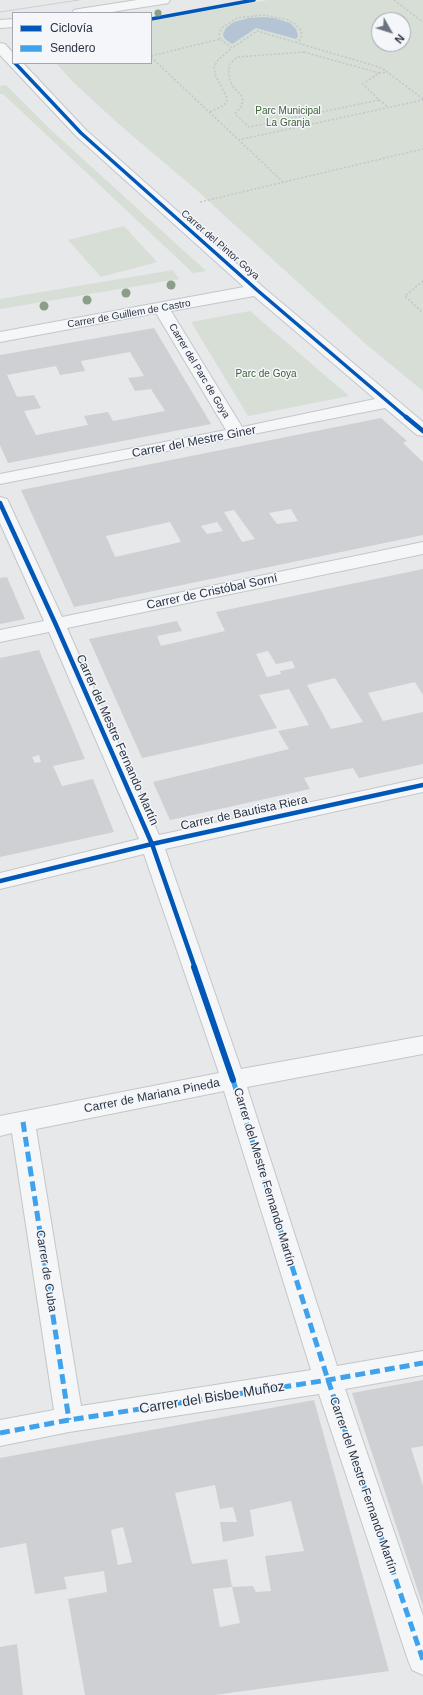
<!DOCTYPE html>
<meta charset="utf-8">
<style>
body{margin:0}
#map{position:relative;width:423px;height:1695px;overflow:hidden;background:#e6e8ea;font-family:Arial,sans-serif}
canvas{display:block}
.legend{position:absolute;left:12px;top:12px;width:140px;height:52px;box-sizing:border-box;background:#f4f6f9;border:1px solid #a4a8b1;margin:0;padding:5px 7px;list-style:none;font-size:12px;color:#2b3445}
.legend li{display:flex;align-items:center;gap:8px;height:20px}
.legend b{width:20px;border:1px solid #a4a8b1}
.north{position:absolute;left:371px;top:12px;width:40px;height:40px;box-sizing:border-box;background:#f4f6f9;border:1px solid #a4a8b1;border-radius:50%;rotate:129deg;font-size:11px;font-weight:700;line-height:16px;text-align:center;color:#2b3445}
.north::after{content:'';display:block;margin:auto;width:14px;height:18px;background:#6c737f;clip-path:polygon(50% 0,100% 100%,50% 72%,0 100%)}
</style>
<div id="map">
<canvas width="423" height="1695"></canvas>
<ul class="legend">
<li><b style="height:5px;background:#0057b8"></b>Ciclovía</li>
<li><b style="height:5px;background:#3ea3ec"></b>Sendero</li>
</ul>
<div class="north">N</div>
</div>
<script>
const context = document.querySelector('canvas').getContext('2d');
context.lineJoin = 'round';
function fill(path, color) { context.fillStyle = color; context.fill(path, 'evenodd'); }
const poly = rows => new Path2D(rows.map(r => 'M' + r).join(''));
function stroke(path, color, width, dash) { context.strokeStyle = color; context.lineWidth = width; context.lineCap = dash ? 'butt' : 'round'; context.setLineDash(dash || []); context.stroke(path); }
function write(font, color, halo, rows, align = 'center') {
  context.font = font + ' Arial,sans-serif'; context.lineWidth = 3; context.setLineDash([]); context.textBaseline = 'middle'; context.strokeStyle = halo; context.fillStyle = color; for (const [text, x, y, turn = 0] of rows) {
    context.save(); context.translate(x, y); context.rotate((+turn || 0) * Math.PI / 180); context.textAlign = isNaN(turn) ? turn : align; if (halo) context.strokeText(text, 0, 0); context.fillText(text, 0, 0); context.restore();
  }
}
fill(poly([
 [268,0,423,0,423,391,367,345,193,187,121,126,73,82,56,63,151,63,151,21],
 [379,20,403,20,403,44,379,44],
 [6,85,51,130,206,271,193,273,3,94,0,94,0,86],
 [124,226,157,262,101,277,68,240],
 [173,270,179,279,0,309,0,299],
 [250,311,349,396,248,416,191,322]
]), '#d6ded6');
fill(poly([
 [263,17,274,18,290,23,296,29,298,36,296,39,256,28,232,44,224,38,223,34,226,28,234,22,249,18]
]), '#b4c4d5');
fill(poly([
 [154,328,211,424,8,463,0,445,0,355],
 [130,352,144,376,128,378,135,391,151,389,165,411,113,421,108,412,84,416,88,425,36,435,24,411,41,408,34,395,17,397,7,375,56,366,60,375,85,371,81,361],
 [381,418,407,441,403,443,423,462,423,535,105,601,74,607,21,490],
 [291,509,298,521,277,524,269,513],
 [234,510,255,539,242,542,224,512],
 [170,522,181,542,115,557,106,536],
 [217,522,223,531,207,534,201,526],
 [423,569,423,695,415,682,368,693,383,721,423,712,423,764,359,778,353,768,304,778,310,789,170,820,153,782,289,749,278,731,309,725,289,689,259,695,277,728,142,758,89,639,177,621,182,631,157,636,161,646,225,631,216,612],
 [268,651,276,664,292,661,295,668,280,671,281,674,267,677,256,654],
 [335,678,363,722,331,729,307,685],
 [7,577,25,619,0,624,0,578],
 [39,650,85,759,53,766,62,786,93,779,114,832,0,857,0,658],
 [39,755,41,762,35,763,32,757],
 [423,1380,423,1446,411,1448,423,1486,423,1606,352,1393],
 [314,1400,389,1671,215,1695,85,1695,68,1599,107,1592,104,1571,64,1577,67,1589,35,1594,26,1543,0,1548,0,1458],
 [215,1485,220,1509,233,1507,237,1522,220,1522,223,1542,254,1536,250,1510,291,1501,304,1551,265,1556,271,1591,256,1592,253,1586,232,1587,240,1623,220,1627,213,1589,232,1587,227,1559,192,1564,175,1493],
 [123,1527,132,1562,118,1565,111,1530],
 [17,1644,23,1695,0,1695,0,1647]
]), '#ced0d3');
const minor = poly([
 [137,0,170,0,168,3,163,4,105,13,72,13,74,10,79,9,137,0],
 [13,19,13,27,0,28,0,20,13,19],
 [0,43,5,44,13,53,13,63,23,63,86,130,263,287,423,422,423,436,417,435,385,408,0,484,0,474,226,430,156,313,0,342,0,332,244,287,76,136,0,55,0,43],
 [254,296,375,399,242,427,171,311,254,296],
 [0,497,7,499,9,503,62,617,423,542,423,554,67,628,159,835,423,778,423,792,165,849,241,1069,423,1036,423,1054,247,1087,337,1366,423,1351,423,1375,345,1389,423,1616,423,1675,412,1670,408,1660,319,1394,69,1432,0,1446,0,1420,54,1410,12,1133,0,1136,0,1116,219,1073,144,854,0,889,0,873,139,839,49,632,0,642,0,630,44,621,0,523,0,497],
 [224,1091,311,1370,81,1406,36,1129,224,1091]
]);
stroke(minor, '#c4c6c8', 2);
stroke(poly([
 [394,0,423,22],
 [220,39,219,33,222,28,237,18,264,15,288,20,295,24,301,30,302,35,300,40,297,42],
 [304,52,379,73,363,84,379,100,249,127,235,114,241,107,243,101,241,95,234,88,229,78,229,65,237,57,304,52],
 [151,56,220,39,232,48,257,31,382,68,423,99],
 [151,57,283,182],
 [379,73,388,72],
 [379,100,388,107],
 [210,112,224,105,227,101,227,98,215,74,214,67,218,60,232,48],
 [238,140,423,100],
 [200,202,423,149],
 [423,281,405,296,423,313]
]), '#c5c6ca', 1.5, [2, 2]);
fill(minor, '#f5f6f7');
stroke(poly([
 [0,12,79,0]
]), '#cecfd2', 1);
stroke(poly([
 [233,1080,328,1380,423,1660],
 [23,1122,69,1420],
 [0,1433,69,1420,328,1380,423,1363]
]), '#3ea3ec', 5, [10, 5]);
stroke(poly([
 [151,19,254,0],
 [15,63,81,133,257,290,407,418]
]), '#0057b8', 3.5);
stroke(poly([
 [406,417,423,431],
 [0,503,56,625,152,844,195,968],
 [0,881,152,844,423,785]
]), '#0057b8', 4.5);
stroke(poly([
 [194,967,233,1080]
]), '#0057b8', 6);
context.fillStyle = '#8a9e88';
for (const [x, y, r] of [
 [158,13,3.5],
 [171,285,4.5],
 [126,293,4.5],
 [87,300,4.5],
 [44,306,4.5]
]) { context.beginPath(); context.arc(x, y, r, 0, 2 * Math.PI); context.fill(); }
write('10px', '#3f6138', '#f4f6f9', [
 ["Parc Municipal",288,111],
 ["La Granja",288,123],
 ["Parc de Goya",266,374]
]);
write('10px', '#2b3445', '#f4f6f9', [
 ["Carrer del Pintor Goya",220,245,41],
 ["Carrer de Guillem de Castro",129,314,-10],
 ["Carrer del Parc de Goya",199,371,59]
]);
write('12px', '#2b3445', '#f4f6f9', [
 ["Carrer del Mestre Giner",194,442,-11],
 ["Carrer de Cristóbal Sorní",212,592,-12],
 ["Carrer del Mestre Fernando Martín",117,740,66],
 ["Carrer de Bautista Riera",244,813,-12],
 ["Carrer de Mariana Pineda",152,1096,-11],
 ["Carrer del Mestre Fernando Martín",264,1177,73],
 ["Carrer de Cuba",46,1271,81],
 ["Carrer del Mestre Fernando Martín",363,1485,71]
]);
write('14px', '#2b3445', '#f4f6f9', [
 ["Carrer del Bisbe Muñoz",212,1398,-9]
]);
</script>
